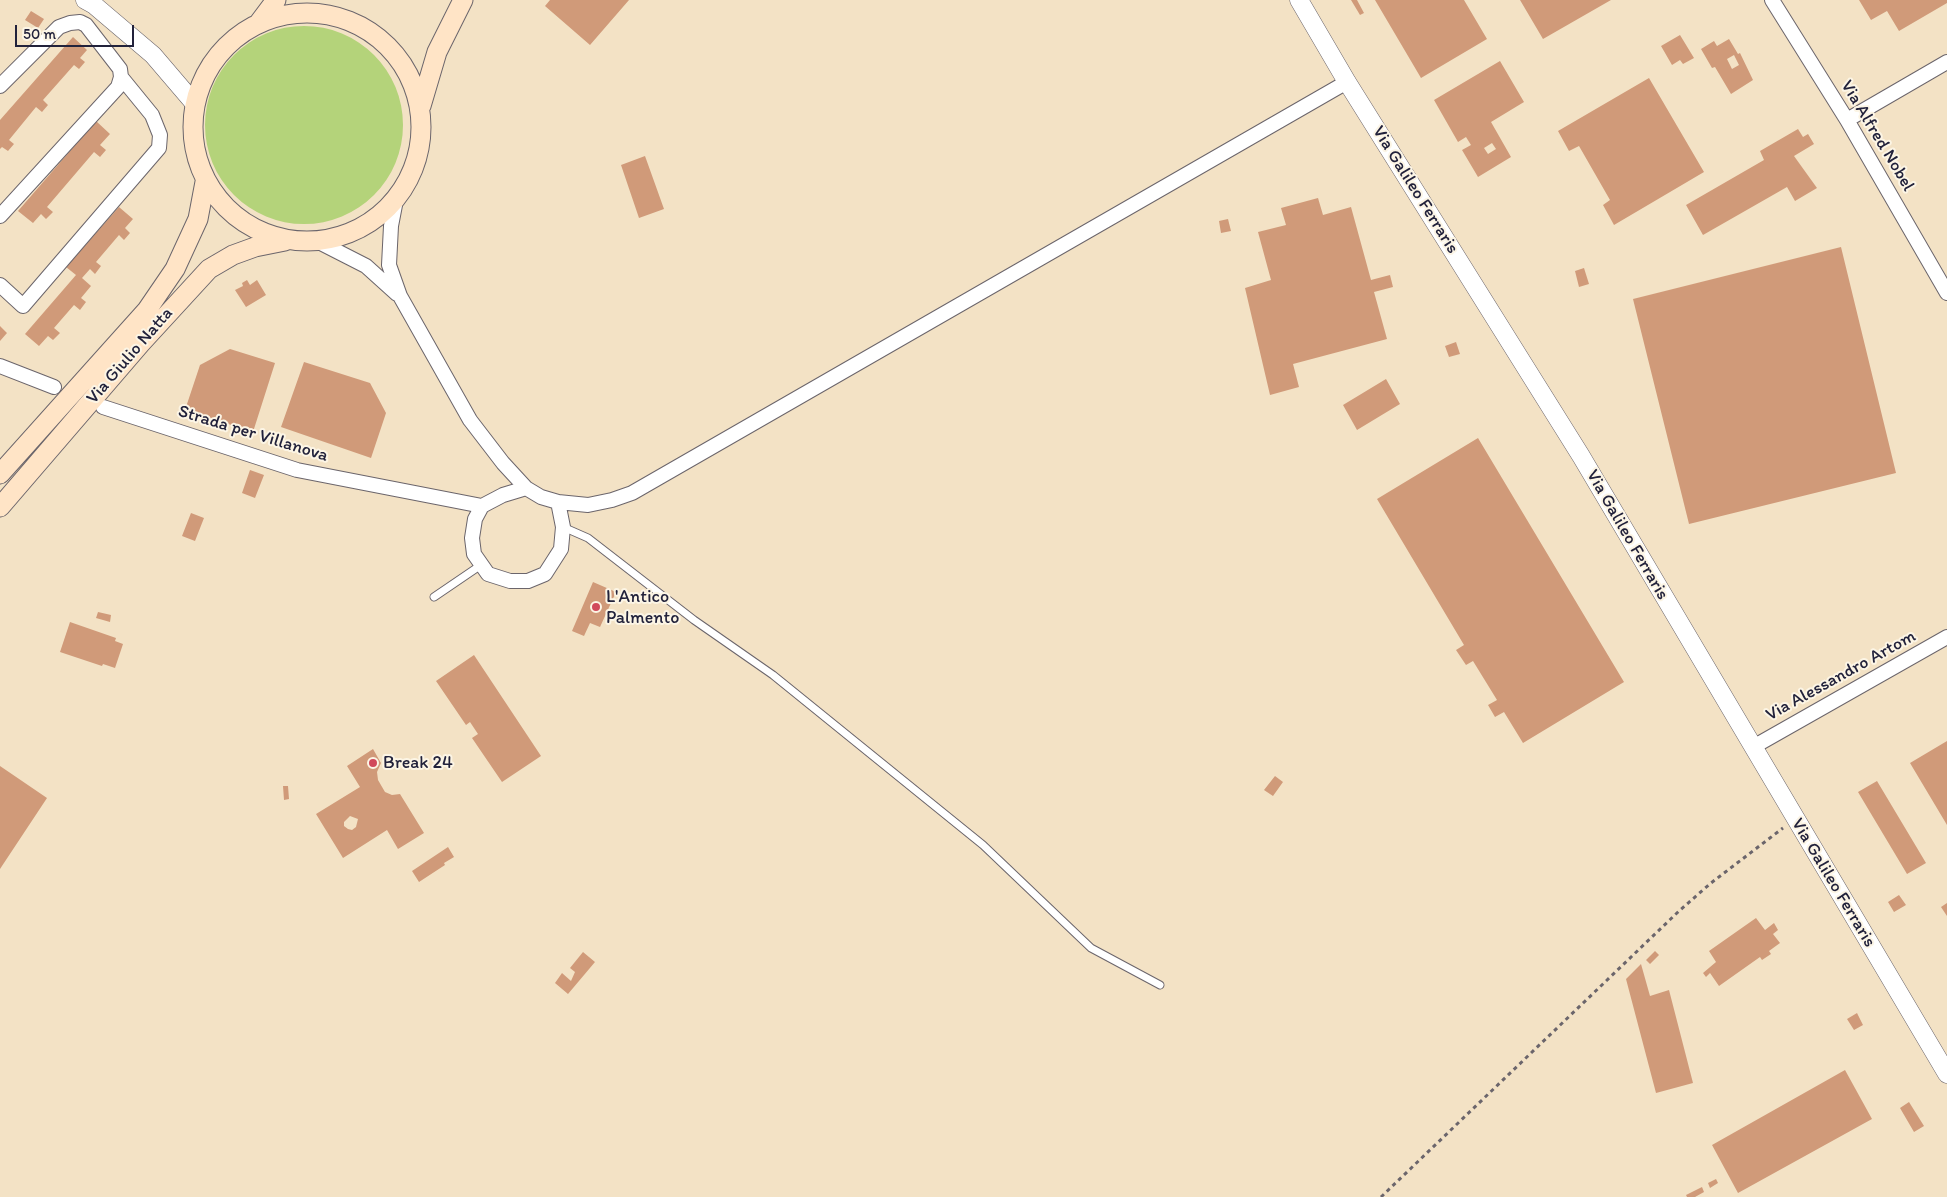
<!DOCTYPE html>
<style>
body{margin:0}
#map{position:relative;width:1947px;height:1197px;overflow:hidden;background:#f3e2c5;font-family:Itim,sans-serif}
canvas{display:block}
.scale{position:absolute;left:15px;top:25px;width:119px;height:22px;box-sizing:border-box;border:2px solid #22223b;border-top:0;padding-left:6px;font-size:15px;line-height:18px;white-space:nowrap;color:#22223b;-webkit-text-stroke:4px #fcf5e5;paint-order:stroke}
</style>
<div id="map">
<canvas width="1947" height="1197"></canvas>
<div class="scale">50 m</div>
</div>
<script>
const context = document.querySelector('canvas').getContext('2d');
context.lineJoin = 'round';
function fill(path, color) { context.fillStyle = color; context.fill(path, 'evenodd'); }
const poly = rows => new Path2D(rows.map(r => 'M' + r).join(''));
function stroke(path, color, width, dash) { context.strokeStyle = color; context.lineWidth = width; context.lineCap = dash ? 'butt' : 'round'; context.setLineDash(dash || []); context.stroke(path); }
function write(font, color, halo, rows, align = 'center') {
  context.font = font + ' Itim,sans-serif'; context.lineWidth = 4; context.setLineDash([]); context.textBaseline = 'middle'; context.strokeStyle = halo; context.fillStyle = color; for (const [text, x, y, turn = 0] of rows) {
    context.save(); context.translate(x, y); context.rotate((+turn || 0) * Math.PI / 180); context.textAlign = isNaN(turn) ? turn : align; if (halo) context.strokeText(text, 0, 0); context.fillText(text, 0, 0); context.restore();
  }
}
fill(poly([
 '205 125a99 99 0 1 1 198 0a99 99 0 1 1-198 0Z'
]), '#b4d37a');
fill(poly([
 [550,0,629,0,590,45,545,6],
 [1351,0,1357,0,1364,13,1360,15],
 [1375,0,1464,0,1487,39,1421,78],
 [1520,0,1611,0,1543,39],
 [1859,0,1947,0,1947,3,1899,31,1887,11,1871,20],
 [31,11,44,19,38,28,25,20],
 [1680,35,1694,58,1683,64,1680,60,1672,65,1661,46],
 [73,37,87,50,80,58,85,62,79,69,74,65,43,100,48,105,42,112,36,107,9,140,14,144,8,151,2,147,0,149,0,120],
 [1729,39,1738,54,1740,53,1753,80,1731,94,1715,67,1712,68,1701,49,1714,41,1717,46],
 [1734,55,1739,65,1732,69,1727,59],
 [1500,61,1524,102,1491,122,1511,157,1478,177,1462,150,1471,145,1466,137,1458,142,1434,100],
 [1492,143,1496,149,1488,154,1484,148],
 [1649,78,1704,172,1614,225,1603,205,1610,200,1579,146,1569,151,1558,131],
 [96,121,110,134,100,145,106,150,100,157,94,152,47,207,53,212,46,219,41,214,33,223,18,211],
 [1798,129,1803,137,1808,134,1814,144,1794,156,1817,188,1795,201,1787,187,1703,235,1686,205,1764,160,1760,151],
 [645,156,664,209,639,218,621,165],
 [1318,198,1323,215,1351,207,1371,280,1390,275,1393,287,1374,292,1387,339,1293,364,1299,387,1270,395,1245,288,1271,280,1258,232,1286,225,1281,208],
 [119,207,133,219,125,228,130,233,124,240,119,235,96,262,101,266,95,274,90,269,82,278,91,286,81,298,86,302,80,310,74,305,54,328,60,333,53,340,48,336,39,346,25,334,76,275,66,267],
 [1228,219,1231,231,1221,233,1219,221],
 [1841,247,1896,473,1689,524,1633,299],
 [1584,268,1589,284,1579,287,1575,271],
 [247,280,250,285,257,280,266,295,246,307,235,290,243,286,242,283],
 [0,326,7,333,0,341],
 [1456,342,1460,354,1449,357,1445,346],
 [230,349,275,363,253,432,185,410,200,365],
 [304,362,370,383,386,413,371,458,281,427],
 [1386,379,1400,404,1357,430,1343,405],
 [1478,438,1624,682,1523,743,1504,712,1495,717,1488,705,1497,700,1473,661,1466,665,1456,650,1464,645,1377,499],
 [250,470,264,475,255,498,242,493],
 [191,513,204,518,195,541,182,536],
 [593,582,616,592,600,627,590,623,584,636,572,631],
 [98,612,111,615,110,622,96,618],
 [70,622,116,638,115,641,123,644,115,668,103,664,102,666,60,652],
 [474,655,541,756,502,782,472,738,478,734,470,722,466,725,436,681],
 [1947,741,1947,825,1910,763],
 [373,749,381,763,377,772,378,780,385,792,392,795,400,794,424,833,398,849,387,830,343,858,316,814,360,787,347,766],
 [350,816,358,819,356,827,352,830,348,829,344,826,344,822],
 [0,766,47,798,0,869],
 [1275,776,1283,782,1273,796,1264,790],
 [1877,781,1926,863,1907,874,1858,792],
 [283,786,288,786,289,799,284,800],
 [448,847,454,857,444,863,445,865,419,882,412,871],
 [1899,895,1906,905,1894,912,1888,902],
 [1947,903,1947,916,1941,907],
 [1756,918,1765,930,1774,923,1778,930,1773,934,1780,943,1769,951,1771,954,1762,960,1760,957,1719,986,1710,973,1706,977,1703,973,1716,962,1709,951],
 [1655,951,1659,955,1650,964,1646,960],
 [583,952,595,962,568,994,555,983,562,973,571,981,575,972,570,968],
 [1641,964,1650,996,1669,990,1693,1083,1656,1093,1626,979],
 [1857,1013,1863,1025,1854,1030,1847,1019],
 [1845,1070,1872,1119,1738,1193,1712,1145],
 [1909,1102,1924,1126,1914,1132,1900,1108],
 [1716,1179,1718,1183,1710,1188,1708,1183],
 [1702,1187,1704,1192,1695,1197,1687,1197,1686,1195]
]), '#d09a79');
const service = poly([
 [563,527,588,538,694,620,773,675,983,845,1091,948,1160,985],
 [434,597,481,565]
]);
const minor = poly([
 [1772,0,1847,120,1947,293],
 [0,86,59,27,70,23,80,22,86,25,120,69,121,77,118,87,0,216],
 [1847,120,1947,62],
 [396,200,391,226,389,265,400,296,470,420,503,463,526,488,541,497,558,502,588,505,612,500,632,493,1347,82],
 [317,241,366,266,397,294],
 [0,285,23,306,159,148,160,135,152,115,121,77],
 [0,366,54,387],
 [103,407,297,470,482,506],
 [526,488,503,495,482,506,475,519,472,538,474,554,488,574,510,581,528,581,545,574,561,549,563,527,558,502],
 [1753,747,1947,637]
]);
const tertiary = poly([
 [85,0,94,5,153,55,194,103],
 [1299,0,1347,82,1581,456,1947,1074]
]);
const secondary = poly([
 '193 127a114 114 0 1 1 228 0a114 114 0 1 1-228 0Z',
 [258,24,276,0],
 [421,106,437,52,463,0],
 [0,474,147,310,175,269,198,219,205,182],
 [0,507,141,343,209,269,233,255,255,247,285,241]
]);
stroke(service, '#6b656b', 9);
stroke(minor, '#6b656b', 16);
stroke(tertiary, '#6b656b', 19);
stroke(secondary, '#6b656b', 21);
stroke(poly([
 [1381,1197,1679,911,1711,883,1783,828]
]), '#6b656b', 3, [4, 4]);
stroke(service, '#fff', 7);
stroke(minor, '#fff', 14);
stroke(tertiary, '#fff', 18);
stroke(secondary, '#ffe4c6', 19);
for (const [x, y, r, color] of [
 [596,607,5,"#d1495b"],
 [373,763,5,"#d1495b"]
]) { const dot = new Path2D(); dot.arc(x, y, r, 0, 2 * Math.PI); context.fillStyle = color; context.fill(dot); stroke(dot, '#fcf5e5', 2); }
write('18px', '#22223b', '#fcf5e5', [
 ["Via Alfred Nobel",1877,136,59],
 ["Via Galileo Ferraris",1415,190,58],
 ["Via Giulio Natta",130,356,-49],
 ["Strada per Villanova",253,434,17],
 ["Via Galileo Ferraris",1627,535,60],
 ["Via Alessandro Artom",1841,676,-29],
 ["Via Galileo Ferraris",1833,883,59]
]);
write('18px', '#22223b', '#fcf5e5', [
 ["L'Antico",606,597],
 ["Palmento",606,618],
 ["Break 24",383,763]
], 'left');
</script>
